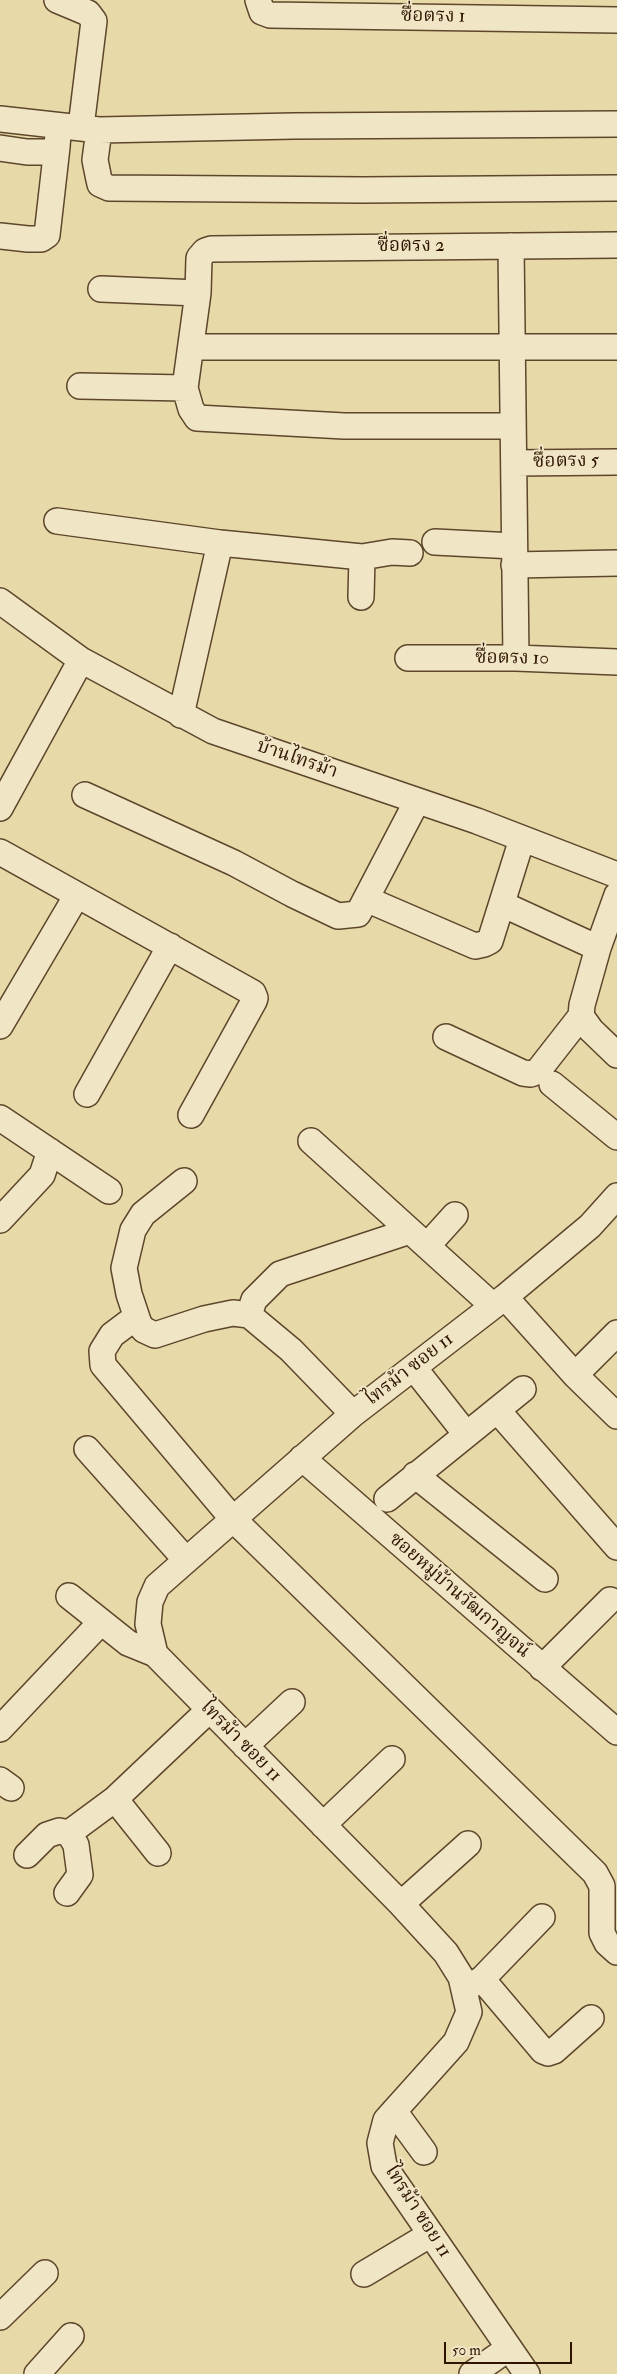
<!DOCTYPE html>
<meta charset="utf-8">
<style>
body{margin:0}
#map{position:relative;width:617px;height:2374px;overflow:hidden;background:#e8d9a8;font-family:"IM FELL Double Pica",serif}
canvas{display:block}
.scale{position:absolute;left:444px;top:2342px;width:128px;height:22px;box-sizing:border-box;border:2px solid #2f1501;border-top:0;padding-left:6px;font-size:15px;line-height:18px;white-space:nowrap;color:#2f1501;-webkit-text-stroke:4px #f0e6c6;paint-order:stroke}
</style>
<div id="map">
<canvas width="617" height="2374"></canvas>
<div class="scale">50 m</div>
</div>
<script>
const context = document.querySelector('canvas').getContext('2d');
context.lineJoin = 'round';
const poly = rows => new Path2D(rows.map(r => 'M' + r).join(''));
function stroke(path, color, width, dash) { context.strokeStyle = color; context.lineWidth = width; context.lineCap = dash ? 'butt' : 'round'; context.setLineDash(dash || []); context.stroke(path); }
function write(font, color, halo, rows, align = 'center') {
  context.font = font + ' "IM FELL Double Pica","Noto Serif Thai",serif'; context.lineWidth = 4; context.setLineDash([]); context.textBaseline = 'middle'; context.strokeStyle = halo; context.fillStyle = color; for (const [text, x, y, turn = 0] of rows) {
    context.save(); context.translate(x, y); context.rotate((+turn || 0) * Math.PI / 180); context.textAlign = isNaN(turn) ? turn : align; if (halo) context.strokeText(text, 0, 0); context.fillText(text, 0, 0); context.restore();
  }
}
const minor = poly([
 [57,0,88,13,94,21,81,127],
 [258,0,262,12,270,15,617,20],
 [0,119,99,130,294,126,617,124],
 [99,130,95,160,98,175,100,184,109,188,363,190,617,188],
 [0,148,27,152,49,152,57,147,58,134],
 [0,236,28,239,41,239,47,235,57,147],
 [511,246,516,658],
 [101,289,198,293],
 [191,347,617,347],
 [80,386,185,388],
 [512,426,344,426,197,418,191,409,185,388,198,293,199,258,205,251,211,249,617,245],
 [514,463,617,462],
 [57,521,220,543,362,557],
 [435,542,514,546],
 [514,565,617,563],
 [361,597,362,557,392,552,410,553],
 [0,601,81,660,213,731,477,821,617,875],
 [408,658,516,658,617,662],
 [181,715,220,543],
 [85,795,234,863,292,894,338,916,358,914,417,801],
 [0,808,81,660],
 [0,852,253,993,255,998,254,1001,191,1115],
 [617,895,598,948,582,1005,581,1016,591,1030,617,1055],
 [366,899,475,946,484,944,490,941,522,839],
 [502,904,598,948],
 [0,1026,77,895],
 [446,1037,523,1073,531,1074,538,1071,581,1016],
 [552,1084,617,1137],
 [87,1094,170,946],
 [0,1118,109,1191],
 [311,1141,492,1305],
 [184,1181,143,1214,133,1230,124,1268,129,1294,139,1324,144,1330,155,1335,204,1319,233,1313,249,1315,291,1350,353,1414],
 [0,1220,42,1175,50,1151],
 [427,1246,455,1215],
 [505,1297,575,1375,617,1416],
 [249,1315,254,1300,280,1274,410,1231],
 [136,1317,112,1335,102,1351,103,1365,232,1518,595,1873,602,1886,602,1933,607,1943,617,1952],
 [414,1368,466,1434],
 [575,1375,617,1333],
 [497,1410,617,1547],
 [87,1449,186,1560],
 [302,1458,617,1732],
 [415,1475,545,1579],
 [387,1499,523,1389],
 [69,1596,128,1643,155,1654],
 [542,1668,610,1600],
 [0,1729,101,1622],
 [245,1746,292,1702],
 [0,1780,11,1788],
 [115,1799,158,1853],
 [323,1825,392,1759],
 [27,1855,47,1835,59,1831,69,1833],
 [67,1893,80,1875,76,1845,69,1833,115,1799,209,1710],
 [401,1904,468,1844],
 [482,1979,543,2051,548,2053,554,2051,591,2018],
 [468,1987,482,1979,542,1917],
 [394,2111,424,2152],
 [364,2274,431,2234],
 [0,2317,45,2273],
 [37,2374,71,2336],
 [472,2374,509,2348],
 [527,2374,384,2166,380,2143,386,2120,456,2042,469,2012,461,1977,446,1953,401,1904,155,1654,148,1624,150,1602,157,1586,353,1414,505,1297,590,1226,617,1196]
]);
stroke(minor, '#5d462b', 28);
stroke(minor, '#f0e6c6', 25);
write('19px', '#2f1501', '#f0e6c6', [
 ["ซื่อตรง 1",433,17,1],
 ["ซื่อตรง 2",411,247],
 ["ซื่อตรง 5",566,462,-1],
 ["ซื่อตรง 10",512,659,1],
 ["บ้านไทรม้า",297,760,19],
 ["ไทรม้า ซอย 11",410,1370,-38],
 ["ซอยหมู่บ้านวัฒกาญจน์",459,1596,41],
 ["ไทรม้า ซอย 11",240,1742,45],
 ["ไทรม้า ซอย 11",417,2212,57]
]);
</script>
